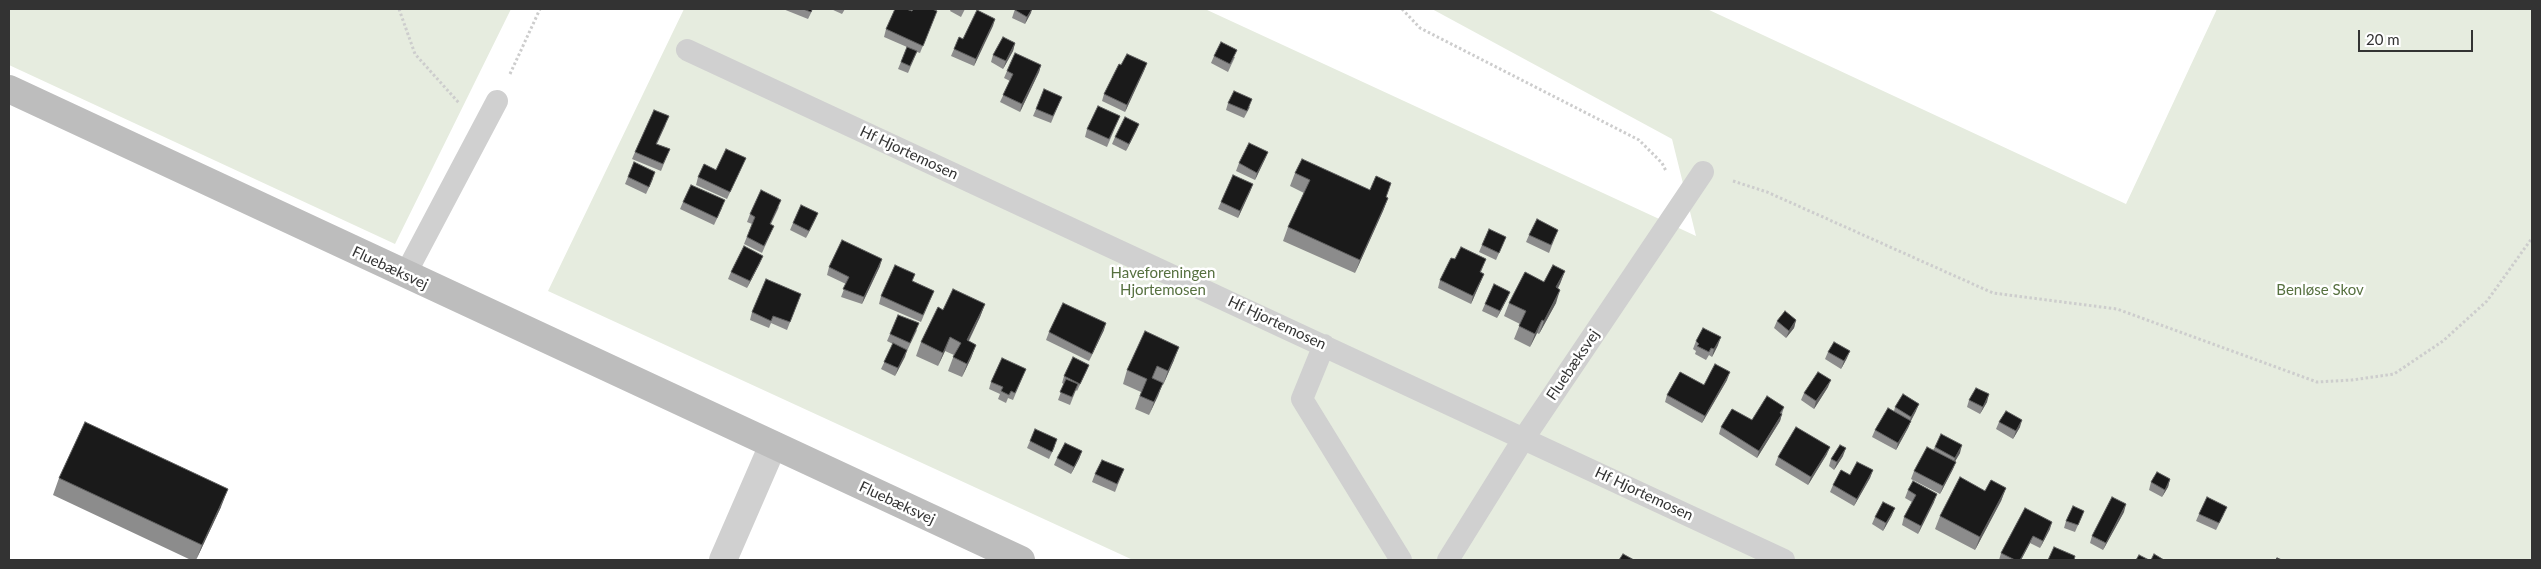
<!DOCTYPE html>
<meta charset="utf-8">
<style>
body{margin:0}
#map{position:relative;width:2541px;height:569px;overflow:hidden;background:#fff;font-family:Lato,sans-serif}
canvas{display:block}
.frame{position:absolute;inset:0;border:10px solid #333;pointer-events:none}
.scale{position:absolute;left:2358px;top:30px;width:115px;height:22px;box-sizing:border-box;border:2px solid #333;border-top:0;padding-left:6px;font-size:15px;line-height:18px;white-space:nowrap;color:#333;-webkit-text-stroke:4px #fff;paint-order:stroke}
</style>
<div id="map">
<canvas width="2541" height="569"></canvas>
<div class="frame"></div>
<div class="scale">20 m</div>
</div>
<script>
const context = document.querySelector('canvas').getContext('2d');
context.lineJoin = 'round';
function fill(path, color) { context.fillStyle = color; context.fill(path, 'evenodd'); }
const poly = rows => new Path2D(rows.map(r => 'M' + r).join(''));
function stroke(path, color, width, dash) { context.strokeStyle = color; context.lineWidth = width; context.lineCap = dash ? 'butt' : 'round'; context.setLineDash(dash || []); context.stroke(path); }
function write(font, color, halo, rows, align = 'center') {
  context.font = font + ' Lato,sans-serif'; context.lineWidth = 5; context.setLineDash([]); context.textBaseline = 'middle'; context.strokeStyle = halo; context.fillStyle = color; for (const [text, x, y, turn = 0] of rows) {
    context.save(); context.translate(x, y); context.rotate((+turn || 0) * Math.PI / 180); context.textAlign = isNaN(turn) ? turn : align; if (halo) context.strokeText(text, 0, 0); context.fillText(text, 0, 0); context.restore();
  }
}
fill(poly([
 [9,9,511,9,395,244,9,65],
 [684,9,1205,9,1696,236,1672,139,1432,9,1707,9,2126,204,2217,9,2532,9,2532,560,1133,560,548,291]
]), '#e6ecdf');
stroke(poly([
 [399,9,415,54,459,103],
 [1402,9,1420,28,1639,140,1662,163,1666,171],
 [510,74,540,9],
 [1733,181,1767,192,1993,293,2117,309,2317,382,2352,380,2394,374,2443,341,2487,301,2532,238]
]), '#cdcdcd', 3, [2.5, 2.5]);
stroke(poly([
 [687,50,1784,560],
 [405,275,497,101],
 [1324,345,1302,399,1401,560],
 [1448,560,1524,438,1703,172]
]), '#d0d0d0', 22);
stroke(poly([
 [723,560,773,445]
]), '#d0d0d0', 28);
stroke(poly([
 [9,89,1021,560]
]), '#bdbdbd', 28);
fill(poly([
 [783,9,813,9,808,19],
 [831,9,845,9,842,14],
 [951,9,965,9,961,17,950,11],
 [1015,9,1032,9,1025,24,1012,18],
 [912,11,934,18,920,53,917,52,908,73,898,69,907,47,884,37,886,29],
 [995,19,974,66,951,56,954,49,963,39],
 [1015,43,1013,51,1003,69,991,62,993,55],
 [1214,56,1235,57,1228,72,1211,63],
 [1147,63,1125,112,1102,101,1104,94,1121,65],
 [1041,65,1039,72,1020,112,1000,102,1010,81,1004,78,1007,71],
 [1228,103,1250,107,1244,118,1226,110],
 [1059,104,1051,123,1033,116,1036,109],
 [1120,116,1107,147,1085,137,1087,129],
 [666,124,657,144,670,149,661,171,632,159,635,152],
 [1139,124,1136,131,1126,151,1112,144,1115,137],
 [1268,152,1265,159,1255,180,1236,171,1239,163],
 [746,158,727,199,696,185,698,177],
 [634,162,653,179,646,194,625,184],
 [1295,173,1388,198,1383,211,1355,273,1283,241,1288,227,1304,193,1290,186],
 [1253,184,1238,218,1218,209,1221,202],
 [683,202,722,208,714,225,680,209],
 [779,207,771,224,771,233,762,253,744,244,752,224,747,222,750,214],
 [818,213,806,238,790,230,793,223],
 [1558,230,1549,253,1526,242,1529,235],
 [1506,237,1496,260,1479,252,1482,245],
 [1455,259,1486,259,1481,272,1484,274,1471,304,1438,288,1440,280],
 [760,263,747,288,728,279,731,272],
 [880,266,862,304,841,297,846,284,827,275,829,267],
 [1565,271,1558,288,1556,303,1539,334,1537,333,1530,347,1514,339,1520,324,1504,316,1509,303,1544,282],
 [913,281,934,291,921,322,879,304,881,296],
 [1510,292,1507,299,1497,318,1482,311,1485,304],
 [801,294,787,330,771,323,769,328,750,320,752,312],
 [985,304,980,317,969,341,976,345,971,358,962,377,948,371,954,355,945,351,938,366,916,356,921,342,943,310],
 [1796,320,1794,328,1786,338,1774,328,1777,321],
 [917,330,895,376,881,369,893,344,887,341,890,334],
 [1104,330,1089,361,1046,340,1049,332],
 [1696,341,1718,345,1712,357,1709,355,1706,360,1695,354,1696,351,1693,349],
 [1828,352,1847,358,1841,369,1825,359],
 [1174,360,1163,385,1162,384,1149,415,1135,409,1141,392,1123,384,1127,370],
 [1089,365,1086,372,1077,391,1076,390,1070,405,1058,400,1064,384,1062,383,1064,376],
 [1026,369,1013,400,1008,398,1006,403,998,399,1000,394,989,389,991,382],
 [1727,380,1702,423,1665,402,1667,395],
 [1828,387,1814,409,1801,400,1804,393],
 [1969,400,1987,402,1980,414,1967,407],
 [1784,407,1780,421,1757,458,1719,434,1721,427,1752,420],
 [1895,407,1916,411,1911,421,1908,428,1896,450,1872,437,1875,430,1894,411],
 [1999,422,2020,427,2013,439,1996,429],
 [1030,441,1055,446,1049,459,1027,448],
 [1935,447,1960,453,1955,461,1953,469,1940,494,1911,479,1914,471,1933,450],
 [1082,451,1079,459,1071,474,1054,465,1057,458],
 [1827,454,1808,485,1775,465,1778,457],
 [1843,456,1834,470,1829,466,1831,459],
 [1124,469,1115,492,1092,482,1095,474],
 [1873,470,1870,478,1854,506,1830,492,1833,485,1850,475],
 [59,478,221,507,196,560,191,560,53,495],
 [2170,479,2168,487,2162,497,2149,490,2151,482],
 [2006,488,2001,501,1975,550,1935,529,1940,516,1985,491],
 [1908,490,1934,502,1918,534,1902,525,1904,517,1912,502,1905,498],
 [2025,508,2050,529,2040,548,2030,543,2021,560,1999,560,2001,553],
 [2084,511,2075,532,2064,528,2066,521],
 [2124,512,2103,550,2090,543,2092,536],
 [2199,514,2224,514,2216,530,2196,521],
 [1892,515,1883,531,1872,524,1875,517]
]), '#8c8c8c');
fill(poly([
 [1032,9,1031,13,1025,24,1027,17],
 [995,19,993,26,974,66,976,59],
 [1015,43,1013,51,1003,69,1006,61],
 [1147,63,1144,71,1125,112,1127,105],
 [1041,65,1039,72,1020,112,1022,104],
 [1139,124,1136,131,1126,151,1129,144],
 [1268,152,1265,159,1255,180,1257,173],
 [1253,184,1250,192,1238,218,1240,211],
 [1388,198,1383,211,1355,273,1360,260],
 [818,213,815,220,806,238,809,231],
 [763,256,760,263,747,288,750,281],
 [882,259,880,266,862,304,864,297],
 [1565,271,1560,284,1551,301,1556,287],
 [1484,274,1481,281,1471,304,1473,296],
 [1560,290,1556,303,1539,334,1544,321],
 [1510,292,1507,299,1497,318,1500,311],
 [985,304,980,317,962,354,967,340],
 [1542,320,1537,333,1530,347,1535,334],
 [1796,320,1794,328,1786,338,1789,331],
 [1106,323,1104,330,1089,361,1092,354],
 [950,337,945,351,938,366,943,353],
 [1721,337,1718,345,1712,357,1714,349],
 [976,345,971,358,962,377,967,364],
 [1179,347,1174,360,1163,385,1168,371],
 [907,350,905,357,895,376,898,368],
 [1850,351,1847,358,1841,369,1844,361],
 [1730,372,1727,380,1702,423,1705,416],
 [1831,380,1828,387,1814,409,1816,401],
 [1163,383,1158,396,1149,415,1154,402],
 [1989,394,1987,402,1980,414,1983,407],
 [1919,404,1916,411,1909,424,1911,417],
 [1782,414,1780,421,1757,458,1759,451],
 [2022,420,2020,427,2013,439,2016,431],
 [1911,421,1908,428,1896,450,1898,443],
 [1962,445,1960,453,1953,465,1955,458],
 [1830,447,1827,454,1808,485,1811,477],
 [1846,448,1843,456,1834,470,1837,462],
 [1082,451,1079,459,1071,474,1074,467],
 [1956,462,1953,469,1940,494,1943,486],
 [1873,470,1870,478,1854,506,1857,499],
 [2170,479,2168,487,2162,497,2165,490],
 [2006,488,2001,501,1975,550,1980,537],
 [228,489,221,507,196,560,202,545],
 [1937,494,1934,502,1918,534,1921,526],
 [2126,504,2124,512,2103,550,2106,543],
 [1895,508,1892,515,1883,531,1886,523],
 [2052,522,2050,529,2040,548,2043,541],
 [2033,536,2030,543,2021,560,2020,560]
]), '#5f5f5f');
const building = poly([
 [803,9,812,9,811,12,803,9],
 [895,9,906,9,912,11,913,9,932,9,937,11,923,46,886,29,895,9],
 [1015,9,1032,9,1027,17,1015,10,1015,9],
 [977,10,995,19,976,59,954,49,959,37,963,39,977,10],
 [1003,37,1015,43,1006,61,993,55,1003,37],
 [1221,42,1237,50,1230,64,1214,56,1221,42],
 [907,47,917,51,910,66,901,62,907,47],
 [1015,53,1041,65,1022,104,1003,95,1013,74,1007,71,1015,53],
 [1127,54,1147,63,1127,105,1104,94,1119,64,1121,65,1127,54],
 [1044,89,1062,97,1053,116,1036,109,1044,89],
 [1234,91,1252,99,1247,111,1228,103,1234,91],
 [1098,106,1120,116,1109,139,1087,129,1098,106],
 [654,110,669,116,656,144,670,149,663,164,635,152,654,110],
 [1125,117,1139,124,1129,144,1115,137,1125,117],
 [1249,143,1268,152,1257,173,1239,163,1249,143],
 [726,149,746,158,730,192,698,177,704,164,716,170,726,149],
 [1302,159,1370,190,1376,176,1391,183,1386,197,1388,198,1360,260,1288,227,1310,180,1295,173,1302,159],
 [634,162,655,172,649,187,628,177,634,162],
 [1233,175,1253,184,1240,211,1221,202,1233,175],
 [691,185,725,200,717,218,683,202,691,185],
 [761,190,781,200,770,224,774,226,764,246,747,237,755,217,750,214,761,190],
 [801,205,818,213,809,231,793,223,801,205],
 [1537,219,1558,230,1551,245,1529,235,1537,219],
 [1489,229,1506,237,1499,253,1482,245,1489,229],
 [842,240,882,259,864,297,843,289,849,277,829,267,842,240],
 [744,246,763,256,750,281,731,272,744,246],
 [1461,247,1486,259,1480,272,1484,274,1473,296,1440,280,1451,258,1455,259,1461,247],
 [895,265,915,274,912,281,934,291,923,315,881,296,895,265],
 [1553,265,1565,271,1556,287,1560,290,1544,321,1542,320,1535,334,1519,326,1526,311,1509,303,1525,272,1544,282,1553,265],
 [766,279,801,294,790,322,773,316,771,321,752,312,766,279],
 [1494,284,1510,292,1500,311,1485,304,1494,284],
 [953,289,985,304,967,340,976,345,967,364,953,357,961,343,950,337,943,353,921,342,938,307,943,310,953,289],
 [1063,303,1106,323,1092,354,1049,332,1063,303],
 [1785,311,1796,320,1789,331,1777,321,1785,311],
 [898,315,919,323,910,343,890,334,898,315],
 [1703,328,1721,337,1714,349,1711,348,1709,352,1697,346,1699,344,1696,341,1703,328],
 [1145,331,1179,347,1168,371,1157,366,1152,378,1163,383,1154,402,1140,396,1147,379,1127,370,1145,331],
 [1834,342,1850,351,1844,361,1828,352,1834,342],
 [893,343,907,350,898,368,884,362,893,343],
 [1073,357,1089,365,1080,384,1064,376,1073,357],
 [1002,358,1026,369,1015,393,1011,391,1009,395,1001,391,1003,387,991,382,1002,358],
 [1715,364,1730,372,1705,416,1667,395,1680,372,1704,385,1715,364],
 [1818,372,1831,380,1816,401,1804,393,1818,372],
 [1066,379,1078,384,1072,397,1060,392,1066,379],
 [1976,388,1989,394,1983,407,1969,400,1976,388],
 [1903,394,1919,404,1911,417,1895,407,1903,394],
 [1767,396,1784,407,1780,413,1782,414,1759,451,1721,427,1732,409,1752,420,1767,396],
 [1888,408,1911,421,1898,443,1875,430,1888,408],
 [2006,411,2022,420,2016,431,1999,422,2006,411],
 [85,422,228,489,202,545,59,478,85,422],
 [1796,427,1830,447,1811,477,1778,457,1796,427],
 [1035,429,1057,439,1052,452,1030,441,1035,429],
 [1941,434,1962,445,1955,458,1935,447,1941,434],
 [1065,443,1082,451,1074,467,1057,458,1065,443],
 [1840,445,1846,448,1837,462,1831,459,1840,445],
 [1927,447,1956,462,1943,486,1914,471,1927,447],
 [1102,460,1124,469,1117,484,1095,474,1102,460],
 [1857,462,1873,470,1857,499,1833,485,1841,470,1850,475,1857,462],
 [2157,472,2170,479,2165,490,2151,482,2157,472],
 [1960,477,1985,491,1991,480,2006,488,1980,537,1940,516,1960,477],
 [1913,481,1937,494,1921,526,1904,517,1916,495,1908,490,1913,481],
 [2112,497,2126,504,2106,543,2092,536,2112,497],
 [2207,497,2227,507,2219,523,2199,514,2207,497],
 [1883,502,1895,508,1886,523,1875,517,1883,502],
 [2073,506,2084,511,2078,525,2066,521,2073,506],
 [2025,508,2052,522,2043,541,2033,536,2020,560,2015,560,2001,553,2025,508],
 [2054,547,2075,556,2074,560,2048,560,2054,547],
 [1623,554,1634,560,1619,560,1623,554],
 [2154,554,2164,560,2151,560,2154,554],
 [2139,555,2149,560,2136,560,2139,555],
 [2277,558,2282,560,2275,560,2277,558]
]);
fill(building, '#1a1a1a');
stroke(building, '#5f5f5f', 1);
write('15px', '#333', '#fff', [
 ["Hf Hjortemosen",909,153,25],
 ["Fluebæksvej",390,268,25],
 ["Hf Hjortemosen",1277,323,25],
 ["Fluebæksvej",1573,365,-56],
 ["Hf Hjortemosen",1644,494,25],
 ["Fluebæksvej",897,503,25]
]);
write('15px', '#56703f', '#fff', [
 ["Haveforeningen",1163,273],
 ["Hjortemosen",1163,290],
 ["Benløse Skov",2320,290]
]);
</script>
